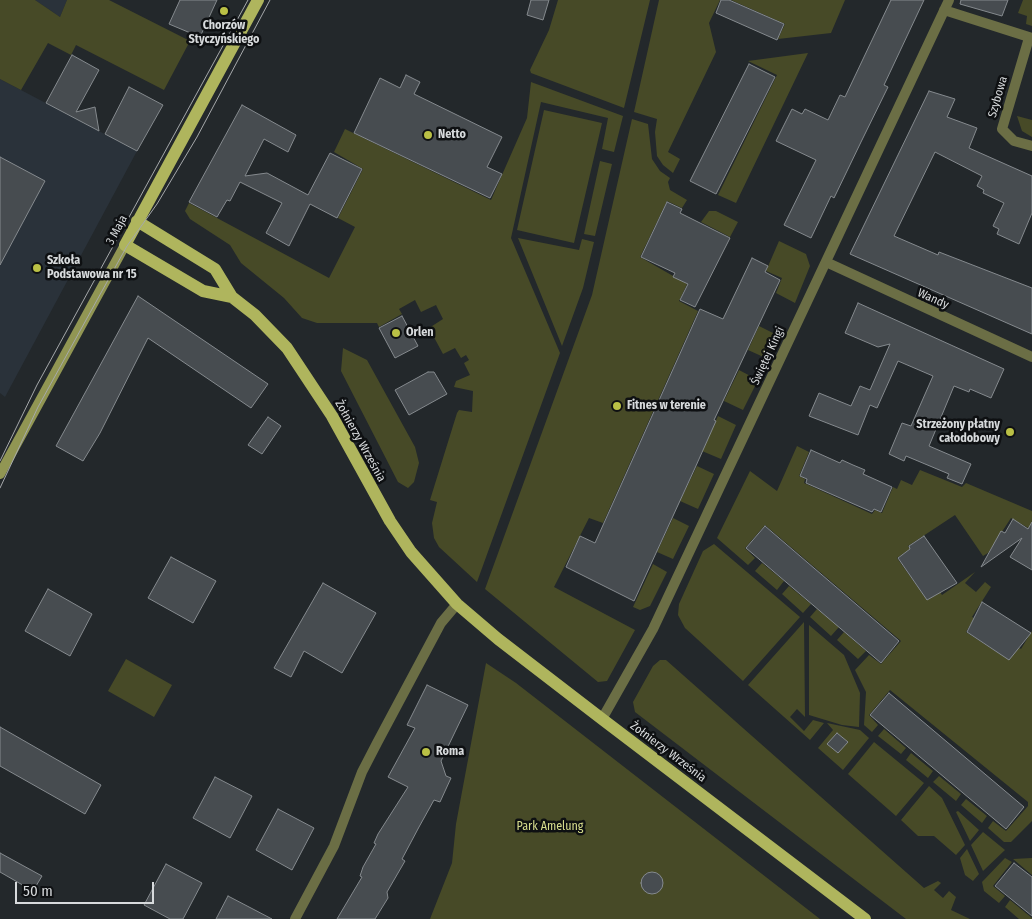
<!DOCTYPE html>
<meta charset="utf-8">
<style>
body{margin:0}
#map{position:relative;width:1032px;height:919px;overflow:hidden;background:#23282b;font-family:"Fira Sans Condensed",sans-serif}
canvas{display:block}
.scale{position:absolute;left:15px;top:882px;width:139px;height:22px;box-sizing:border-box;border:2px solid #d7dadc;border-top:0;padding-left:6px;font-size:15px;line-height:18px;white-space:nowrap;color:#d7dadc;-webkit-text-stroke:4px #0e1012;paint-order:stroke}
</style>
<div id="map">
<canvas width="1032" height="919"></canvas>
<div class="scale">50 m</div>
</div>
<script>
const context = document.querySelector('canvas').getContext('2d');
context.lineJoin = 'round';
function fill(path, color) { context.fillStyle = color; context.fill(path, 'evenodd'); }
const poly = rows => new Path2D(rows.map(r => 'M' + r).join(''));
function stroke(path, color, width, dash) { context.strokeStyle = color; context.lineWidth = width; context.lineCap = dash ? 'butt' : 'round'; context.setLineDash(dash || []); context.stroke(path); }
function write(font, color, halo, rows, align = 'center') {
  context.font = font + ' "Fira Sans Condensed",sans-serif'; context.lineWidth = 5; context.setLineDash([]); context.textBaseline = 'middle'; context.strokeStyle = halo; context.fillStyle = color; for (const [text, x, y, turn = 0] of rows) {
    context.save(); context.translate(x, y); context.rotate((+turn || 0) * Math.PI / 180); context.textAlign = isNaN(turn) ? turn : align; if (halo) context.strokeText(text, 0, 0); context.fillText(text, 0, 0); context.restore();
  }
}
fill(poly([
 [35,0,67,0,60,17],
 [0,79,137,151,5,397,0,393]
]), '#2a323a');
fill(poly([
 [0,0,35,0,60,17,67,0,109,0,190,41,164,90,76,45,71,55,48,43,21,90,0,79],
 [558,0,650,0,624,108,531,73,530,70,549,30],
 [659,0,720,0,709,23,716,52,668,152,680,159,673,173,663,165,657,156,655,132,657,119,634,112],
 [731,0,845,0,831,33,778,39,785,24],
 [1023,0,1032,0,1032,26,1026,24,1027,16,1018,13],
 [808,53,736,203,718,195,777,75,748,61],
 [531,82,623,116,614,152,602,149,608,118,541,102,511,238,560,353,477,582,439,547,434,538,432,523,437,502,430,500,457,413,459,410,472,412,473,391,454,387,456,381,470,375,464,363,469,360,466,355,461,358,455,348,443,354,429,328,443,319,436,305,421,312,415,300,399,309,402,314,379,327,377,323,317,323,302,318,284,298,241,263,230,245,190,219,185,211,189,203,329,278,355,227,338,218,363,169,334,152,345,129,491,200,527,118],
 [544,110,602,123,574,243,517,230],
 [1017,116,1032,120,1032,137,1022,131],
 [632,119,648,124,652,159,660,171,670,178,668,182,670,190,687,200,682,208,667,201,640,257,687,284,679,301,698,311,603,523,589,518,554,587,635,630,607,681,598,682,485,589,592,295],
 [600,161,612,164,595,236,584,234],
 [709,211,716,211,738,222,730,237,701,222],
 [518,238,579,250,582,239,594,242,583,288,562,346],
 [779,241,806,254,810,266,795,303,776,293,782,278,766,271],
 [759,326,779,336,768,359,748,350],
 [343,348,367,360,415,447,419,463,414,482,408,488,398,482,341,371],
 [739,370,758,380,743,410,724,401],
 [718,416,736,425,721,459,702,451],
 [797,446,809,452,799,476,805,479,804,483,872,514,875,510,882,513,893,487,897,489,901,480,912,485,920,470,962,487,966,483,1032,511,1032,530,1011,518,988,553,983,556,955,515,908,546,910,549,897,558,927,600,940,592,942,595,975,572,965,583,976,592,985,582,991,587,972,617,974,618,966,632,1009,660,1018,647,1021,649,1032,631,1032,821,1011,842,1004,842,988,828,993,821,1006,831,1028,806,1028,802,890,690,869,715,878,725,872,732,864,725,866,692,855,670,869,655,881,664,901,641,765,525,745,548,755,558,748,565,717,538,750,471,777,491],
 [697,466,714,474,698,509,680,501],
 [673,518,689,526,673,559,657,552],
 [714,544,800,617,743,681,685,628,678,615,679,604,703,551],
 [762,563,784,581,777,590,755,571],
 [653,564,667,572,650,606,640,610,633,607],
 [789,586,811,604,803,613,782,594],
 [817,609,839,627,831,636,810,617],
 [804,622,805,717,797,709,790,717,804,731,813,720,824,723,810,740,748,685],
 [809,625,844,655,860,693,859,727,842,725,809,715],
 [844,632,866,651,858,659,837,640],
 [126,659,172,685,154,717,108,691],
 [660,660,666,660,924,888,938,881,941,883,934,890,943,898,949,891,956,897,951,910,970,919,906,919,635,712,633,702,653,666],
 [486,663,516,683,820,919,430,919,452,863,456,824],
 [827,723,860,730,869,738,843,770,818,748,833,730],
 [884,729,906,748,901,754,878,736],
 [874,742,924,783,896,816,848,774],
 [911,753,933,771,928,778,906,760],
 [939,776,961,794,956,801,933,782],
 [929,786,942,798,965,845,956,855,934,836,918,836,901,820],
 [966,799,987,816,982,823,961,805],
 [958,811,979,830,970,841,956,812],
 [983,832,1005,850,983,871,971,845],
 [967,849,979,874,973,881,965,875,960,858],
 [1005,858,1012,862,993,886,1005,896,999,903,984,891,982,882],
 [1032,858,1032,875,1013,859],
 [1010,900,1032,918,1032,919,1019,919,1005,907]
]), '#474a27');
const building = poly([
 [180,0,217,0,200,37,169,24,180,0],
 [531,0,549,0,543,20,527,15,531,0],
 [721,0,729,0,784,24,777,40,716,13,721,0],
 [891,0,924,0,884,85,888,87,861,142,834,198,831,196,811,238,784,225,816,160,776,141,792,109,802,114,805,109,828,120,840,95,845,97,891,0],
 [961,0,1008,0,1002,16,960,4,961,0],
 [72,55,99,70,76,112,95,107,99,131,46,103,72,55],
 [749,64,775,77,716,194,690,181,749,64],
 [406,75,420,82,414,94,502,137,487,167,502,174,490,198,354,133,380,78,400,88,406,75],
 [129,87,163,105,137,151,105,134,129,87],
 [929,91,955,99,947,117,977,128,969,148,1032,176,1032,213,1019,244,997,234,999,229,993,226,1004,203,983,193,984,190,977,186,982,176,935,152,894,236,938,255,939,252,1032,288,1032,334,850,254,929,91],
 [242,105,296,135,288,152,264,139,245,176,267,173,308,195,330,153,362,169,337,218,310,204,289,246,266,233,282,203,240,182,230,201,227,200,217,217,189,202,242,105],
 [0,157,45,181,0,265,0,157],
 [667,202,682,209,680,213,730,238,695,307,680,300,688,284,673,277,675,273,641,257,667,202],
 [752,258,768,266,765,272,780,280,714,420,716,421,695,468,634,601,566,567,580,536,595,543,700,309,723,319,752,258],
 [138,296,268,384,251,408,148,338,100,433,83,461,56,446,138,296],
 [858,303,1004,369,991,398,970,389,969,392,954,386,929,446,971,464,962,484,947,478,949,474,906,456,904,461,889,454,902,423,911,426,933,376,898,361,877,408,870,405,858,435,809,416,819,393,851,406,860,386,870,390,890,344,878,347,845,333,858,303],
 [402,316,418,346,395,358,379,328,402,316],
 [428,372,434,372,447,394,409,415,395,390,428,372],
 [268,417,281,426,262,454,248,445,268,417],
 [811,450,840,463,842,460,853,465,865,470,863,474,892,487,881,512,874,509,872,512,806,483,807,479,800,476,811,450],
 [1013,519,1028,529,1032,522,1032,570,1010,557,1022,538,981,567,1001,531,1005,533,1013,519],
 [765,526,899,641,881,663,746,548,765,526],
 [924,536,957,583,927,600,898,558,910,549,909,546,924,536],
 [171,557,216,581,193,623,148,598,171,557],
 [323,583,376,613,342,673,304,651,291,677,274,668,323,583],
 [48,589,92,614,70,656,25,631,48,589],
 [982,602,1031,633,1009,660,967,632,982,602],
 [427,685,468,705,441,761,446,776,451,778,440,802,434,800,419,827,402,859,405,861,387,892,388,898,375,919,337,919,362,877,360,876,363,867,376,844,374,843,378,834,408,787,388,777,415,728,407,725,427,685],
 [889,693,1024,807,1006,829,870,715,889,693],
 [0,727,101,785,85,814,0,766,0,727],
 [837,733,848,742,838,753,827,744,837,733],
 [215,777,252,796,230,838,193,818,215,777],
 [278,809,314,828,292,870,256,850,278,809],
 [0,853,42,876,33,891,0,872,0,853],
 [1014,863,1032,877,1032,916,995,886,1014,863],
 [166,864,202,883,183,919,170,919,144,905,166,864],
 '641 883a11 11 0 1 1 22 0a11 11 0 1 1-22 0Z',
 [228,896,272,919,216,919,228,896]
]);
fill(building, '#474c50');
stroke(building, '#858a8e', 1);
stroke(poly([
 [944,10,1032,38],
 [1029,38,1002,129,1014,141,1032,146],
 [826,262,1032,357],
 [602,719,653,629,949,0],
 [295,919,334,846,362,772,377,743,441,623,457,604]
]), '#6b6e45', 10);
stroke(poly([
 [0,474,125,245]
]), '#919653', 10);
stroke(poly([
 [137,221,215,269,232,297,255,315,287,348,332,416,390,521,411,552,457,604,498,639,602,719,865,919],
 [232,297,203,291,125,245,258,0]
]), '#afb55d', 12);
stroke(poly([
 [0,461,37,385,248,0],
 [0,488,38,407,102,291,127,246,157,204,197,137,270,0]
]), '#a6a9ab', 1);
for (const [x, y, r, color] of [
 [224,11,5,"#bac045"],
 [428,135,5,"#bac045"],
 [37,268,5,"#bac045"],
 [396,333,5,"#bac045"],
 [617,406,5,"#bac045"],
 [1010,432,5,"#bac045"],
 [426,752,5,"#bac045"]
]) { const dot = new Path2D(); dot.arc(x, y, r, 0, 2 * Math.PI); context.fillStyle = color; context.fill(dot); stroke(dot, '#0e1012', 2); }
write('bold 12px', '#d7dadc', '#0e1012', [
 ["Chorzów",224,26,"center"],
 ["Styczyńskiego",224,40,"center"],
 ["Netto",438,135],
 ["Szkoła",47,261],
 ["Podstawowa nr 15",47,275],
 ["Orlen",406,333],
 ["Fitnes w terenie",627,406],
 ["Strzeżony płatny",1000,425,"right"],
 ["całodobowy",1000,439,"right"],
 ["Roma",436,752]
], 'left');
write('12px', '#d7dadc', '#0e1012', [
 ["Szybowa",998,97,-74],
 ["3 Maja",117,230,-62],
 ["Wandy",933,299,24],
 ["Świętej Kingi",768,356,-65],
 ["Żołnierzy Września",360,441,61],
 ["Żołnierzy Września",668,752,37]
]);
write('12px', '#d7dd8d', '#0e1012', [
 ["Park Amelung",550,827]
]);
</script>
